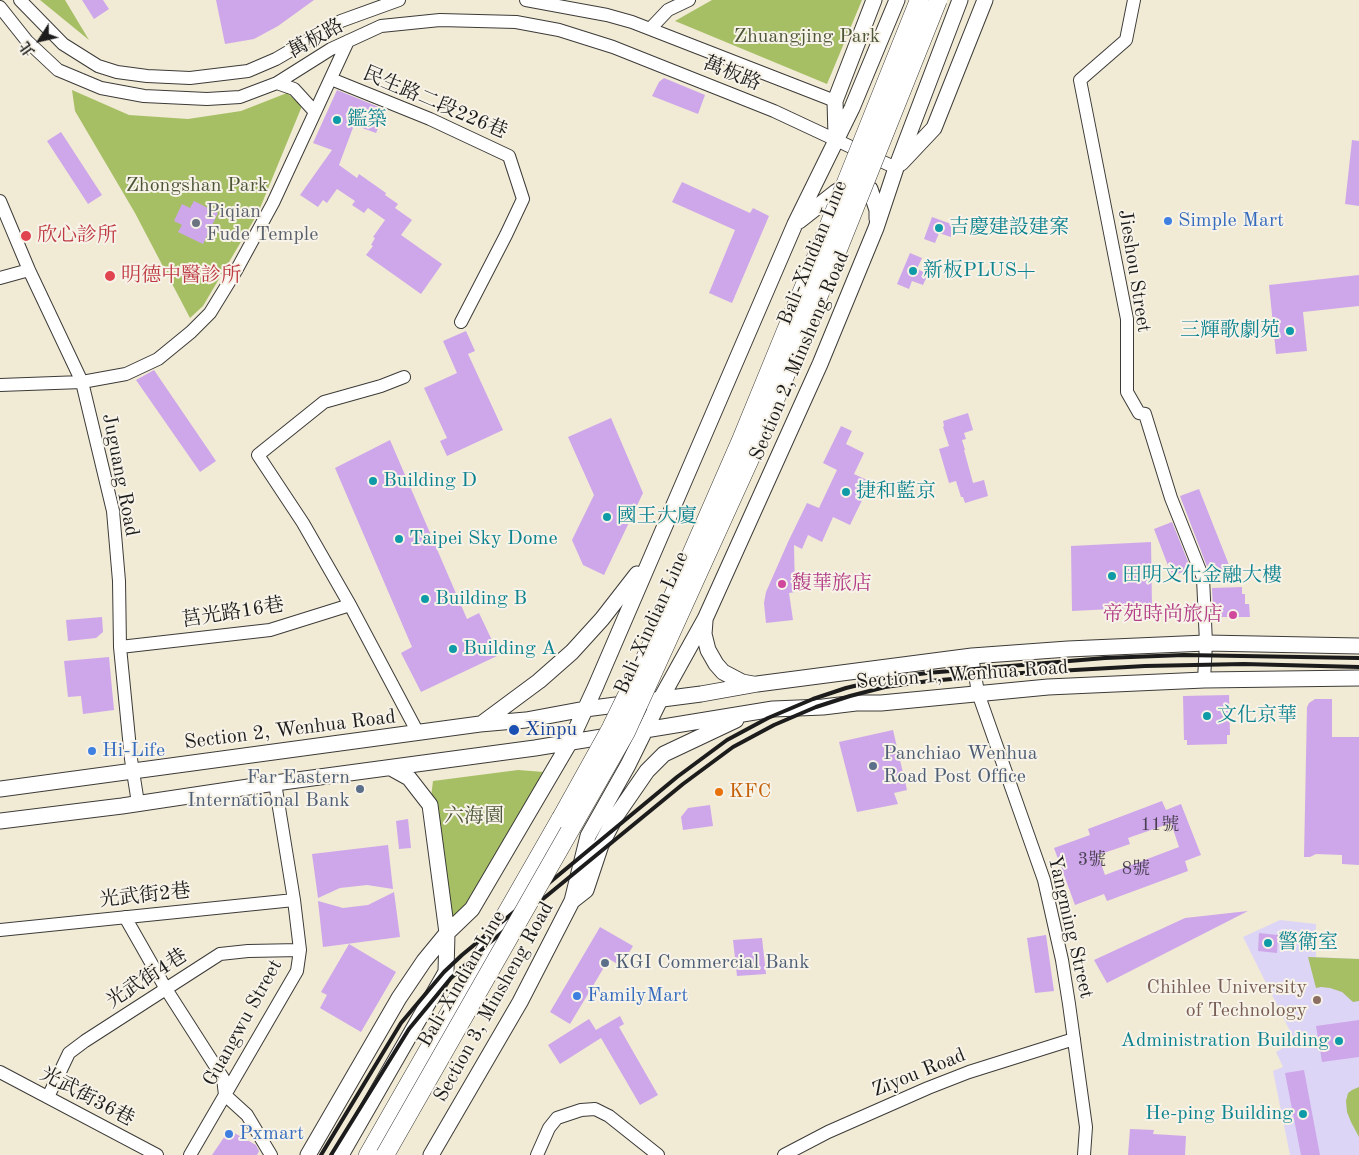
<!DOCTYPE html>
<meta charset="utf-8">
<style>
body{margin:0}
#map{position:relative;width:1359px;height:1155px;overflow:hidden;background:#f1ead5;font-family:"Old Standard TT","Noto Serif TC",serif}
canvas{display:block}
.north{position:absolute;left:15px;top:15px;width:50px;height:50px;-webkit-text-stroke:4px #f7f3e8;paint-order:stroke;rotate:235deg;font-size:14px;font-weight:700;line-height:20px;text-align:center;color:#1c1c1c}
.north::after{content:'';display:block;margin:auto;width:18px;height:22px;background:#1c1c1c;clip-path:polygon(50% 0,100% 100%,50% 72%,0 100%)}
</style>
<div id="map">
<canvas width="1359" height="1155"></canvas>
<div class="north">北</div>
</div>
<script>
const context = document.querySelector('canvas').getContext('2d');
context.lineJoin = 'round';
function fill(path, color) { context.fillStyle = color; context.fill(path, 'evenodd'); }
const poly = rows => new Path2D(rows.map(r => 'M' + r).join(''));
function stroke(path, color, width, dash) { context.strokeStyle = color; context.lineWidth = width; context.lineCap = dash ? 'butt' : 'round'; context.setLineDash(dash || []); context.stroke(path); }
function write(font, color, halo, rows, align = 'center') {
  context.font = font + ' "Old Standard TT","Noto Serif TC",serif'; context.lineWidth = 4; context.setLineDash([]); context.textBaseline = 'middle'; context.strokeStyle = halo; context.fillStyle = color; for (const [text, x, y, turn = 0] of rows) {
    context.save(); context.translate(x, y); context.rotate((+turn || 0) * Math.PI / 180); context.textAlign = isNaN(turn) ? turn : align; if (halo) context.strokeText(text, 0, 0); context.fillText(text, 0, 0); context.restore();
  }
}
fill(poly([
 [1280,920,1316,924,1316,957,1359,959,1359,1155,1290,1155,1273,1071,1283,1067,1276,1052,1295,1041,1243,937]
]), '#ddd5f6');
fill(poly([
 [40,0,65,0,89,40],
 [712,0,862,0,827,84,675,21],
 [72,90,129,115,188,119,241,111,287,93,302,106,258,213,203,306,190,318,135,213,75,111],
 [518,770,544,772,472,909,447,933,430,805,433,781],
 [1308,957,1359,959,1359,1001,1353,1002,1342,992,1330,988,1321,987,1316,988],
 [1359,1087,1359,1137,1351,1122,1347,1112,1346,1101,1348,1093,1352,1090]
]), '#a6bf65');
fill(poly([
 [82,0,103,0,109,9,94,19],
 [216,0,314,0,278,26,254,39,225,44],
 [664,78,705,95,698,114,652,96,659,82],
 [337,90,386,110,376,133,354,125,339,165,357,178,359,174,386,193,385,195,398,204,395,208,412,220,401,235,442,264,421,294,366,255,373,246,371,245,375,238,373,237,385,220,368,208,364,213,352,205,355,201,337,189,327,203,323,200,318,207,300,195,332,150,313,143],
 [61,132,102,195,88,204,47,141],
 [1352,140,1359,141,1359,206,1345,204],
 [682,182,750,213,753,208,769,216,732,303,709,293,735,230,672,202],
 [194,201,218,213,203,244,178,232,182,225,174,221,182,204,190,208],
 [932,217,951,224,951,237,939,233,935,243,924,239],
 [910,253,922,258,917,269,928,274,923,285,912,281,909,289,897,284],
 [1359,275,1359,306,1303,312,1307,351,1276,354,1269,285],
 [466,331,475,351,468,354,503,430,447,456,440,441,447,438,424,388,457,373,443,341],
 [154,370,216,461,200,472,136,380],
 [968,413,973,430,964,433,966,439,962,440,965,450,964,450,973,483,984,480,988,496,965,503,963,497,961,497,956,481,949,483,939,449,949,446,943,427,944,426,943,421],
 [611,418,643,493,604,575,583,565,572,540,594,495,568,437],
 [841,426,852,431,846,444,864,453,854,474,871,482,850,525,833,517,822,542,808,535,802,549,794,545,795,592,789,593,793,620,766,623,764,603,766,592,788,542,807,503,819,508,837,470,823,463],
 [390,440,467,619,479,613,499,655,421,692,401,653,412,647,335,468],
 [1199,489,1231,570,1211,577,1180,496],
 [1172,522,1191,569,1172,576,1154,529],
 [1151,542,1152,607,1072,611,1071,546],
 [1242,587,1242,594,1245,594,1245,604,1249,604,1250,617,1221,617,1213,610,1212,588],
 [102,617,103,632,96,638,68,641,66,620],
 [109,657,114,710,83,714,81,696,68,697,64,661],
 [1229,695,1230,735,1227,735,1227,744,1187,745,1187,740,1184,740,1183,696],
 [1315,699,1332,699,1332,737,1359,737,1359,865,1342,864,1342,855,1316,854,1310,857,1304,857,1307,707,1309,703],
 [893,730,907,790,894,793,898,804,857,812,839,742],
 [1162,801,1166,810,1181,804,1201,855,1185,861,1188,871,1107,901,1104,894,1075,905,1054,848,1090,835,1088,829],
 [1171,823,1179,847,1105,875,1098,855,1130,844,1128,838],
 [710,805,713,826,683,830,681,817,688,808],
 [408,819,411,848,399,849,396,821],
 [388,845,393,889,367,885,340,888,318,898,312,854],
 [394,892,400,937,323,947,318,901,343,908,368,905],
 [1248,911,1107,983,1094,960,1185,918],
 [600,927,633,946,621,966,609,959,570,1024,550,1012],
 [1259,933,1278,935,1277,953,1258,951],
 [1046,935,1054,991,1035,993,1027,938],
 [762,938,766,974,737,976,733,940],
 [349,944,396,972,361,1032,320,1008,327,995,321,992],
 [620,1016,624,1024,619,1027,658,1095,640,1105,601,1038,560,1064,548,1045,589,1019,596,1030],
 [1359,1020,1359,1057,1322,1062,1316,1026],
 [1304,1070,1320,1155,1301,1155,1285,1073],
 [1130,1129,1154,1130,1153,1134,1186,1136,1185,1155,1128,1155],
 [229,1130,256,1145,259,1151,257,1155,212,1155]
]), '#cea7ea');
const minor = poly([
 [20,0,63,44,98,66,117,72,147,76,190,78,248,71,276,59,341,21,399,0],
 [526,0,607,15,632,22,835,101],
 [1134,0,1126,40,1080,80,1127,319,1127,392,1139,413,1145,414,1171,498,1203,578,1206,643,1204,680],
 [0,7,27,41,58,70,101,88,144,96,207,99,240,97,277,83,331,49,381,26,440,20,516,22,559,30,613,47,774,111,896,168],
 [650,29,668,10,689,0],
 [331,79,430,119,509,156,523,199,506,235,461,322],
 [277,83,294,89,315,112],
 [0,201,29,270,82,382,113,511,119,581,120,647,131,759,138,803],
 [0,278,29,270],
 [404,377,381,386,324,402,258,455,303,523,350,605,418,733],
 [0,385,82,382,126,374,158,359,191,332,210,313,237,269,273,203,348,41],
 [120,647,270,630,350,605],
 [972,656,978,693,1044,880,1062,960,1069,1004,1086,1127,1084,1155],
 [125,917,166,989,223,1078,225,1095,247,1115,271,1155],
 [0,930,294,900],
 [0,1072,157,1155],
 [48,1097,69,1053,85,1041,220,954,248,951,300,950],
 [190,1155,297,971,300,950,294,900,275,783],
 [537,1155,549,1128,557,1118,581,1110,595,1109,609,1116,658,1155],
 [784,1155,828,1132,928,1088,969,1072,1074,1039]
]);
const major = poly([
 [836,136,835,101,874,0],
 [901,163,934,128,985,0],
 [799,221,836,192,850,183,859,182,870,189,877,210,877,219],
 [705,621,704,634,708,650,716,664,723,672,742,682,753,684],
 [481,724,539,681,572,652,602,619,637,574],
 [0,789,480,724,526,720,585,709,701,694,757,684,972,656,1068,649,1206,643,1359,646],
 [0,821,122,806,275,783,535,748,773,709,823,707,856,703,881,703,1048,687,1204,680,1359,678],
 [572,901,586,890,601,845,616,816,647,771,664,754,736,720],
 [308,1155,399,998,424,961,447,933,472,909,570,742,595,688,795,224,852,108,897,0],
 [341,1155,446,972,447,933,430,805,409,778,391,768],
 [431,1155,520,1002,572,901,588,836,628,765,660,700,705,619,820,364,876,228,896,168,960,0]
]);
const highway = poly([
 [368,1155,561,818]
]);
stroke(minor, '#3c3b38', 14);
stroke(major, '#3c3b38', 17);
stroke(highway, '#3c3b38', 19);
stroke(minor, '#fff', 12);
stroke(major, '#fff', 15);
stroke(highway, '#fff', 18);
stroke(poly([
 [321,1155,401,1023,444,972,462,955,677,777,727,740,768,718,813,699,846,688,883,679,927,673,1105,658,1184,655,1359,658],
 [331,1155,409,1029,451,978,488,944,683,784,733,747,774,725,816,707,850,696,885,687,929,681,1022,673,1145,666,1244,664,1359,667]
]), '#1c1c1c', 4);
const highwayBridge = poly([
 [561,818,611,728,652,644,741,440,821,245,919,0],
 [385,1155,626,732,754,450,835,257,938,0]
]);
stroke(highwayBridge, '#3c3b38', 19, []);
stroke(highwayBridge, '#fff', 18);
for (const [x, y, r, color] of [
 [337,120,5,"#0f9aa8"],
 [1168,221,5,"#3f7fe0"],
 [196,223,5,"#6b7280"],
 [939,228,5,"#0f9aa8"],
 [26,236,6,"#e0444e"],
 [913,271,5,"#0f9aa8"],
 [110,276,6,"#e0444e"],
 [1290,331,5,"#0f9aa8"],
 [373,481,5,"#0f9aa8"],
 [846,492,5,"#0f9aa8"],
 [607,517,5,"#0f9aa8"],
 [399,539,5,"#0f9aa8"],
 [1112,576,5,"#0f9aa8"],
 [782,584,5,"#d1479c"],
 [425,599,5,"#0f9aa8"],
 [1233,615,5,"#d1479c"],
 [453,649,5,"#0f9aa8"],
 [1207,716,5,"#0f9aa8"],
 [514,730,6,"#1a4fb4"],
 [92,751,5,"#3f7fe0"],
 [873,766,5,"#5c6f8a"],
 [360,789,5,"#5c6f8a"],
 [719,792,5,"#e8710a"],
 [1268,943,5,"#0f9aa8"],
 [605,963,5,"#5c6f8a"],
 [577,996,5,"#3f7fe0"],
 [1317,1000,5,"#8d6e63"],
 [1339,1041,5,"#0f9aa8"],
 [1303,1114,5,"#0f9aa8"],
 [229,1134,5,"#3f7fe0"]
]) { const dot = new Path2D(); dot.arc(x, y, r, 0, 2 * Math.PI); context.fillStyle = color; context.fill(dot); stroke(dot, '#f7f3e8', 2); }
write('18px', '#483f50', null, [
 ["11號",1160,825],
 ["3號",1092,860],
 ["8號",1136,869]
]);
write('20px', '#4c5536', '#f7f3e8', [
 ["Zhuangjing Park",807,37],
 ["Zhongshan Park",197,186],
 ["六海園",474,817]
]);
write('20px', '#1c1c1c', '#f7f3e8', [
 ["萬板路",316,39,-29],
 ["萬板路",732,74,22],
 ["民生路二段226巷",435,103,23],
 ["Bali-Xindian Line",813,253,-68],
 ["Jieshou Street",1134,271,81],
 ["Section 2, Minsheng Road",800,356,-67],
 ["Juguang Road",120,475,79],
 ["莒光路16巷",233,613,-9],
 ["Bali-Xindian Line",652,623,-66],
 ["Section 1, Wenhua Road",962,675,-4],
 ["Section 2, Wenhua Road",290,730,-7],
 ["光武街2巷",145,896,-6],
 ["Yangming Street",1070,927,77],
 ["光武街4巷",147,979,-33],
 ["Bali-Xindian Line",462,979,-60],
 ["Section 3, Minsheng Road",494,1002,-61],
 ["Guangwu Street",243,1023,-61],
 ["Ziyou Road",919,1073,-22],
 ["光武街36巷",87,1097,28]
]);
write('20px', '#0d838f', '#f7f3e8', [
 ["鑑築",347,120],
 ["吉慶建設建案",949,228],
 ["新板PLUS+",923,271],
 ["三輝歌劇苑",1280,331,"right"],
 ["Building D",383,481],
 ["捷和藍京",856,492],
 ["國王大廈",617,517],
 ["Taipei Sky Dome",409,539],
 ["田明文化金融大樓",1122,576],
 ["Building B",435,599],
 ["Building A",463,649],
 ["文化京華",1217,716],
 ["警衛室",1278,943],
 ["Administration Building",1329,1041,"right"],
 ["He-ping Building",1293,1114,"right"]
], 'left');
write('20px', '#5b616d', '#f7f3e8', [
 ["Piqian",206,212],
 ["Fude Temple",206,235]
], 'left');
write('20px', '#366cbe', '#f7f3e8', [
 ["Simple Mart",1178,221],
 ["Hi-Life",102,751],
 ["FamilyMart",587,996],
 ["Pxmart",239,1134]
], 'left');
write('20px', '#be3a42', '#f7f3e8', [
 ["欣心診所",37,236],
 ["明德中醫診所",121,276]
], 'left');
write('20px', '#b23c85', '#f7f3e8', [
 ["馥華旅店",792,584],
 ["帝苑時尚旅店",1223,615,"right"]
], 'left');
write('20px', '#164399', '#f7f3e8', [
 ["Xinpu",525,730]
], 'left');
write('20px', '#4e5e75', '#f7f3e8', [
 ["Panchiao Wenhua",883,754],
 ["Road Post Office",883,777],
 ["Far Eastern",350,778,"right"],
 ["International Bank",350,801,"right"],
 ["KGI Commercial Bank",615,963]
], 'left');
write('20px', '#c56008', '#f7f3e8', [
 ["KFC",729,792]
], 'left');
write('20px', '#785e54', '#f7f3e8', [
 ["Chihlee University",1307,988],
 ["of Technology",1307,1011]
], 'right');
</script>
